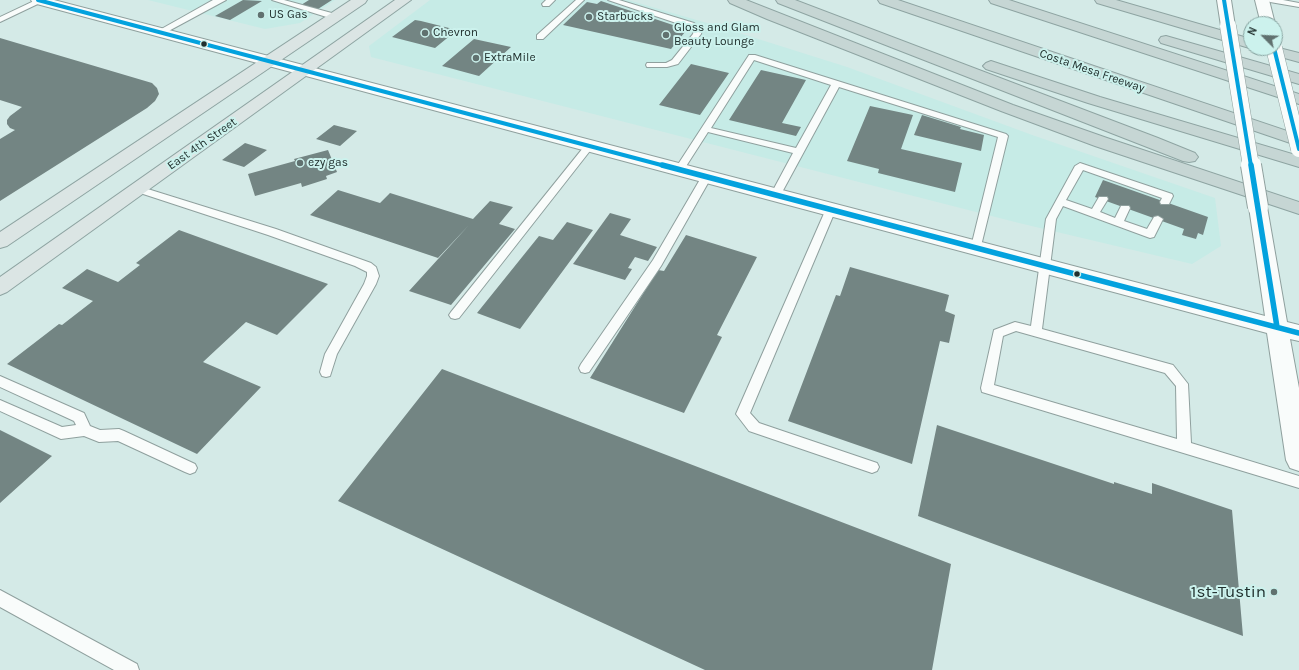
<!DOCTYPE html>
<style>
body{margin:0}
#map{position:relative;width:1299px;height:670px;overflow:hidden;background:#d4eae7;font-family:Karla,sans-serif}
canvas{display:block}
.north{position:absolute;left:1243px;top:16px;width:40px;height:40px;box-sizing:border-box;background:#ccf2ed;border:1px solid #88a4a1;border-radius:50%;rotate:294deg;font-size:11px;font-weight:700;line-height:16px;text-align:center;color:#21302e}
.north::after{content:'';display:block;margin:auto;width:14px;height:18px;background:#60716f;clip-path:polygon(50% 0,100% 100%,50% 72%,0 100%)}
</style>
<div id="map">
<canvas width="1299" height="670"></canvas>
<div class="north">N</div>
</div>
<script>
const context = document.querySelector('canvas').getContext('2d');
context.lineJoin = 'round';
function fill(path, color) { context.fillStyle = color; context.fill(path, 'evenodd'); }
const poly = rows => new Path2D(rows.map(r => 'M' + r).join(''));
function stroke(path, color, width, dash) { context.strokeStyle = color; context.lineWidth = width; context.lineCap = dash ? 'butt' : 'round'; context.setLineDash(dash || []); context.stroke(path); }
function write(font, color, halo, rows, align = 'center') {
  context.font = font + ' Karla,sans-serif'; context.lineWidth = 4; context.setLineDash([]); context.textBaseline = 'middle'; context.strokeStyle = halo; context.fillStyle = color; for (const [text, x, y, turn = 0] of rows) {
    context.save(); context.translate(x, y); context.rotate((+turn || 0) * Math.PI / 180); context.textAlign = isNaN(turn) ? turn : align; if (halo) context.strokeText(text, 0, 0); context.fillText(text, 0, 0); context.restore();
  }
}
fill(poly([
 [148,0,335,0,300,23,265,29],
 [430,0,628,0,717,26,847,67,1035,136,1215,198,1221,246,1192,264,1019,223,371,57,369,46]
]), '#c6ebe6');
fill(poly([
 [243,0,262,1,230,20,215,16],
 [309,0,332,0,318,9,301,5],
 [601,1,682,28,678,31,685,32,671,49,563,25,587,2,597,4],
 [415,20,421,21,457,30,435,48,392,37],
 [0,38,152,83,157,88,159,94,155,101,147,108,0,201,0,139,15,130,10,128,7,124,7,120,10,116,22,107,0,100],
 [474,39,511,47,479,76,442,66],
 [691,64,729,73,700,115,659,105],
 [761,70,806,80,782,123,801,127,796,136,729,120],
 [870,106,913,115,901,149,962,163,955,192,878,173,879,169,847,161],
 [922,115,961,127,960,129,984,135,981,151,914,135],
 [334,125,357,131,340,146,316,139],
 [245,143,267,150,244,167,222,160],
 [328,150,337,172,326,176,327,179,302,187,301,183,255,196,248,174,295,161,294,159],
 [1103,180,1208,217,1203,235,1198,233,1196,239,1182,235,1184,229,1095,197],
 [338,190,380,203,390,193,473,219,490,201,513,207,499,224,515,229,451,305,409,291,469,225,438,258,310,215],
 [610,213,631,219,620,235,657,247,648,261,635,257,628,268,632,269,625,280,573,264],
 [567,222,593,230,520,329,477,313,539,236,553,240],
 [179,230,328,284,277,335,246,322,203,362,261,387,197,454,7,364,59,324,62,325,93,301,62,288,87,269,118,282,140,265,136,263],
 [686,235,757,257,717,335,722,337,684,413,590,378,658,270,664,271],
 [850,267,949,295,945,311,955,315,949,343,940,341,912,464,788,421,836,295,840,296],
 [442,369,951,564,932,670,705,670,338,501],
 [937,425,1114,484,1114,482,1152,494,1152,483,1232,510,1243,636,918,516],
 [0,430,52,456,0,503]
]), '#738583');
const service = poly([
 [36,0,44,1,0,22,0,17,36,0],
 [213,0,226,0,163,34,157,34,156,32,213,0],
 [272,0,284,0,339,15,340,17,336,19,333,19,272,0],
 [546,0,555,0,549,6,543,6,542,4,546,0],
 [576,0,584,0,543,39,537,39,537,35,576,0],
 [608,0,619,0,694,23,702,29,701,34,678,64,667,67,647,67,646,65,647,63,666,63,672,60,693,34,694,30,688,27,608,0],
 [1266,0,1283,0,1299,3,1299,7,1270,2,1266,0],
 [749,55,755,55,1006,134,1008,136,980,250,976,251,972,250,971,247,998,137,839,87,780,196,776,197,771,194,793,153,708,132,683,171,677,171,675,169,749,55],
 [754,60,831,85,796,148,711,128,754,60],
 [590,142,593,143,595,145,593,147,459,318,455,319,451,318,449,315,451,312,587,143,590,142],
 [1080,163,1172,194,1173,196,1169,204,1161,204,1160,202,1162,198,1083,170,1066,200,1092,209,1099,197,1107,197,1108,199,1100,212,1115,218,1121,206,1129,206,1130,208,1124,221,1147,229,1154,217,1158,216,1163,219,1154,237,1150,238,1063,206,1056,219,1042,329,1173,365,1188,384,1191,443,1299,476,1299,488,982,392,981,388,994,330,1015,322,1031,326,1046,219,1075,166,1080,163],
 [1016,331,1165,373,1176,386,1177,439,994,385,1003,336,1016,331],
 [707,173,712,176,661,266,589,372,585,373,581,372,579,368,581,364,653,260,702,176,707,173],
 [138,186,276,229,371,263,376,267,379,276,376,284,337,354,330,376,326,377,322,376,320,372,325,354,364,284,367,276,367,272,355,266,268,235,134,191,133,189,134,187,138,186],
 [831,206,836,209,750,413,759,423,877,463,879,467,877,471,872,473,749,431,736,414,826,209,831,206],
 [0,376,84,413,90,426,100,430,119,429,124,431,195,464,197,468,195,472,190,474,185,472,118,441,99,442,84,436,61,439,0,411,0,400,62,427,76,425,74,421,0,387,0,376],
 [0,590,137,664,139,670,114,670,0,607,0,590]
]);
const secondary = poly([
 [31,0,54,0,1265,316,1249,207,1251,203,1258,201,1265,203,1267,207,1287,322,1299,325,1299,341,1290,339,1299,388,1299,471,1290,468,1286,460,1267,333,33,3,31,0],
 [1217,0,1231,0,1235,26,1233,29,1228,30,1223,29,1221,26,1217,0],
 [1255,0,1269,0,1275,24,1261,24,1255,0]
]);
const primary = poly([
 [351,0,367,0,365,3,7,246,0,248,0,232,351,0],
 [395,0,411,0,7,292,0,295,0,277,395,0]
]);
const motorway = poly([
 [728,0,746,0,1013,105,1107,138,1299,202,1299,214,1095,146,1001,111,767,19,730,3,728,0],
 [776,0,795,0,1158,138,1195,153,1198,157,1195,161,1189,162,1183,161,778,3,776,0],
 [878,0,898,0,1299,135,1299,146,880,3,878,0],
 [989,0,1009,0,1299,94,1299,104,991,3,989,0],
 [1095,0,1116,0,1251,39,1251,48,1252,48,1251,48,1246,47,1097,3,1095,0],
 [1166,36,1299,74,1299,84,1161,43,1159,40,1161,37,1166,36],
 [1275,47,1299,53,1299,62,1259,51,1257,48,1275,48,1275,47],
 [991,61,1100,97,1299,156,1299,167,1088,103,986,69,983,66,986,63,991,61]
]);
stroke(service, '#8fa09e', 2);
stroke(secondary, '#8fa09e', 2);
stroke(primary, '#8ea4a2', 2);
stroke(motorway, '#8ea4a2', 2);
fill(service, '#f9fcfb');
fill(secondary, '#f9fcfb');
fill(primary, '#dbe5e4');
fill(motorway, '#c6d6d4');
const secondaryBridgeFar1 = poly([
 [1228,26,1251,166],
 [1274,48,1299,149]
]);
const secondaryBridge = poly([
 [1251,165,1258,207]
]);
stroke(secondaryBridgeFar1, '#8fa09e', 17, []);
stroke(secondaryBridge, '#8fa09e', 22, []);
stroke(secondaryBridgeFar1, '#f9fcfb', 16);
stroke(secondaryBridge, '#f9fcfb', 20);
stroke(poly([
 [38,0,665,166],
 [1224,0,1251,166],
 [1274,48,1299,149]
]), '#03a2de', 4);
stroke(poly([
 [662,165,1299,333],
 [1251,165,1277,327]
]), '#03a2de', 5.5);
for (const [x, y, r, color] of [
 [261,15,4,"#60716f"],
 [589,17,4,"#60716f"],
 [425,33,4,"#60716f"],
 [666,35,4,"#60716f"],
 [204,44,3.5,"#21302e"],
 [476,58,4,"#60716f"],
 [300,163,4,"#60716f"],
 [1077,274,3.5,"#21302e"],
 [1274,592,4,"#60716f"]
]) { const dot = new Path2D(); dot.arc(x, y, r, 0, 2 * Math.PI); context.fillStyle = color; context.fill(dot); stroke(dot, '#ccf2ed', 1.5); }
write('12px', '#21302e', '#ccf2ed', [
 ["US Gas",269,15],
 ["Starbucks",597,17],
 ["Gloss and Glam",674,28],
 ["Beauty Lounge",674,42],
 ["Chevron",433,33],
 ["ExtraMile",484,58],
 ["ezy gas",308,163]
], 'left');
write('12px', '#21302e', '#ccf2ed', [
 ["Costa Mesa Freeway",1092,71,19],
 ["East 4th Street",202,144,-35]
]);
write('17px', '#21302e', '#ccf2ed', [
 ["1st-Tustin",1266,592]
], 'right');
</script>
